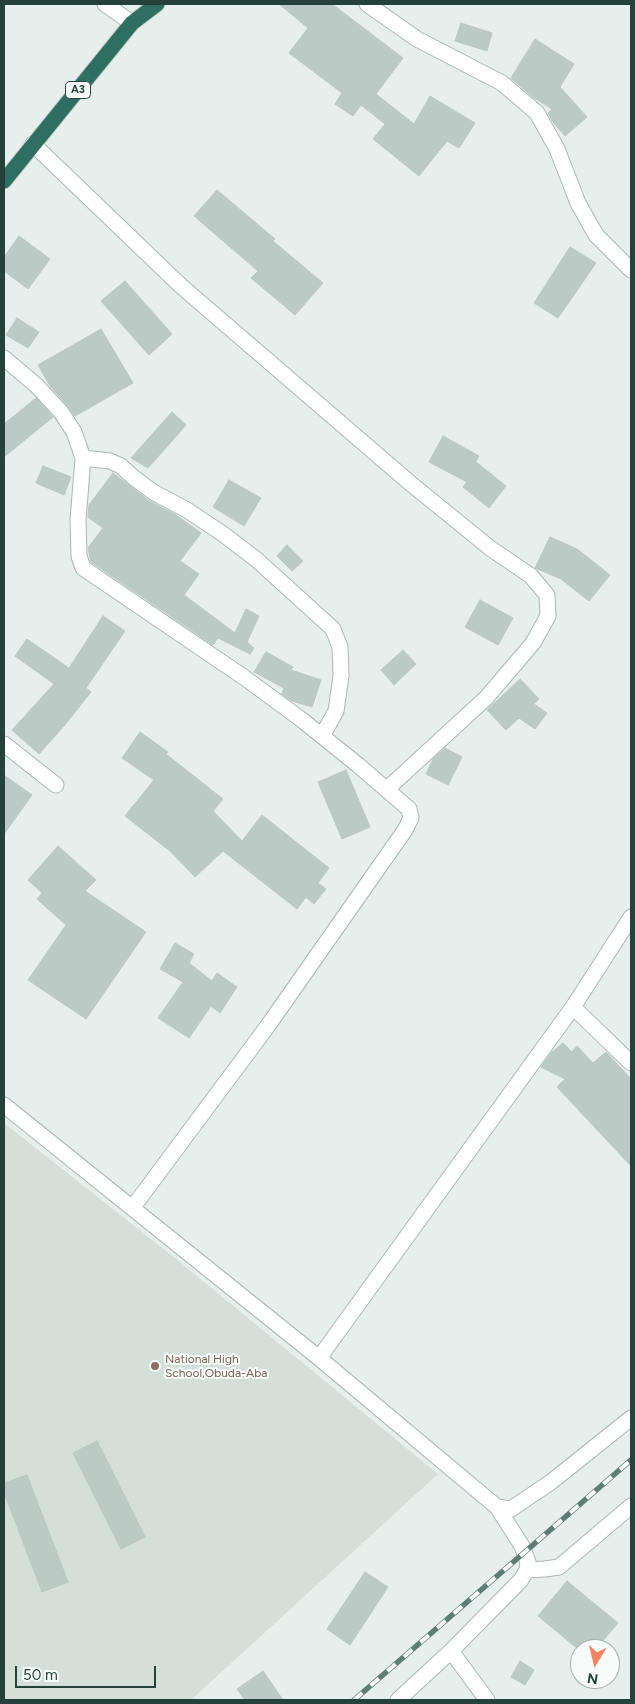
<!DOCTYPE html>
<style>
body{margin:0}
#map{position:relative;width:635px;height:1704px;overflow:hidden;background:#e6efeb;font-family:Figtree,sans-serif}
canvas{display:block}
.frame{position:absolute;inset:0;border:5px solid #24423a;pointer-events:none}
.north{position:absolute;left:570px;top:1639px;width:50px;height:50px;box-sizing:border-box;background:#f7fbf9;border:1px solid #a3b1ad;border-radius:50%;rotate:189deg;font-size:14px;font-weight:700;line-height:20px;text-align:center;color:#24423a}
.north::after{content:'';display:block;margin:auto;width:18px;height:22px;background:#f4845f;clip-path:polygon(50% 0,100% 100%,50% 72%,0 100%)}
.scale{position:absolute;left:15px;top:1666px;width:141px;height:22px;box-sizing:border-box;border:2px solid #24423a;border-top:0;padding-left:6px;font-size:15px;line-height:18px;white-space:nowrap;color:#24423a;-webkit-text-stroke:4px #f7fbf9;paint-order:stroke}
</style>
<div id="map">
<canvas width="635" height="1704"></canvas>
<div class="frame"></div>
<div class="north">N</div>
<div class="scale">50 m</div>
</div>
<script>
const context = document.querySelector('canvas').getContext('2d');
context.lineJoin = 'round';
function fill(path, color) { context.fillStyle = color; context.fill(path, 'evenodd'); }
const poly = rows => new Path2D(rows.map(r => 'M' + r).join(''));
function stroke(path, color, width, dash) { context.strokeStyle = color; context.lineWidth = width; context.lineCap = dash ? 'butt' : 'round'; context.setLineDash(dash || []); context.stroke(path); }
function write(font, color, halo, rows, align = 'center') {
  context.font = font + ' Figtree,sans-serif'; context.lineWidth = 4; context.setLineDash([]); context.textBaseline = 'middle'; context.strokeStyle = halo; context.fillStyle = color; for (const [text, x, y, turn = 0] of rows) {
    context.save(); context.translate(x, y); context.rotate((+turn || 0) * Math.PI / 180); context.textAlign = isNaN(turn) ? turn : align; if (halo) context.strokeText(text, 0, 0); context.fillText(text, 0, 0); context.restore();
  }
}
fill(poly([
 [4,1123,175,1258,438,1474,191,1700,4,1700]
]), '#d4dfda');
const building = poly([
 [279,4,332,4,403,58,376,94,414,124,430,96,475,123,459,148,447,141,419,176,373,139,385,124,361,105,353,116,335,104,342,93,289,53,308,28,279,4],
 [461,23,492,33,487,51,455,41,461,23],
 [535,39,574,64,560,87,587,117,565,136,553,122,548,113,552,109,534,98,511,78,535,39],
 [217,190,275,239,273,241,323,283,295,315,251,278,258,271,194,216,217,190],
 [19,236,50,259,28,289,4,271,4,257,19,236],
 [570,247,596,263,558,318,534,303,570,247],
 [125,281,172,334,149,355,101,301,125,281],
 [17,318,39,332,28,348,6,335,17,318],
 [101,329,133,383,75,416,67,405,50,386,38,365,101,329],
 [36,398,53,417,4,457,4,424,36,398],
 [172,412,186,425,148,468,131,458,172,412],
 [443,436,479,456,476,462,506,486,489,508,463,487,467,482,429,462,443,436],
 [43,466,71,477,64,495,36,483,43,466],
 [113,473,148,500,176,515,201,533,180,561,199,574,184,595,235,633,246,609,259,616,247,642,254,648,250,654,218,638,213,645,91,562,88,548,103,528,88,517,89,505,113,473],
 [229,480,261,498,244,526,213,507,229,480],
 [550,537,577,549,610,575,589,601,561,579,535,568,550,537],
 [287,545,303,561,292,571,277,556,287,545],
 [480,600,513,618,498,645,465,627,480,600],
 [103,616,125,631,86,688,91,692,64,726,39,754,12,730,54,684,15,656,27,639,69,668,103,616],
 [403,650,416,664,394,685,381,670,403,650],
 [266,652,293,667,291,670,321,680,312,707,292,701,282,694,284,688,254,672,266,652],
 [520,679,539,699,534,704,547,713,535,729,519,718,506,730,487,710,520,679],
 [140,732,168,752,166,754,223,799,213,811,242,841,262,815,329,868,318,883,326,889,314,904,306,897,297,909,223,851,195,877,170,851,125,816,154,780,122,758,140,732],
 [445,748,462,757,448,785,426,774,433,759,445,748],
 [346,770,370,827,342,839,318,782,346,770],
 [4,775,32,795,4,834,4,775],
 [58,846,96,880,85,891,146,932,86,1019,28,980,66,925,37,899,42,893,28,880,58,846],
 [175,943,194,954,189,963,212,981,217,973,237,987,220,1013,211,1006,189,1038,158,1018,183,982,160,969,175,943],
 [563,1043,572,1052,577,1046,593,1063,606,1052,631,1079,631,1166,557,1087,565,1079,541,1067,551,1053,563,1043],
 [97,1441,145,1537,121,1549,73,1453,97,1441],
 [27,1475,68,1582,42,1592,4,1492,4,1483,27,1475],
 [365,1572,388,1587,350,1645,327,1629,365,1572],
 [567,1581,618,1623,596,1649,578,1649,538,1616,567,1581],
 [520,1661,534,1670,525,1685,511,1677,520,1661],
 [263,1671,283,1700,245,1700,237,1689,263,1671]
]);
fill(building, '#bbcac4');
stroke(building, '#b8c9c2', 1);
const street = poly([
 [105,4,132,23],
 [367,4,417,39,502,83,537,113,557,149,578,203,596,235,631,270],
 [33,144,181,286,410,483,490,548,531,576,547,595,548,616,533,643,486,698,387,789],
 [4,358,37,386,61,412,74,432,83,458,78,520,79,556,83,568,245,678,302,720,358,765,409,809,411,818,405,830,267,1027,133,1207],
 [83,458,110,461,121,466,133,477,153,492,187,510,223,534,257,560,333,629,340,647,341,676,336,711,322,736],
 [4,744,56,785],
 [573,1007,631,1063],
 [4,1105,319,1358,497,1507,522,1546,528,1562,527,1570,521,1580,451,1651,487,1700],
 [319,1358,573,1007,631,917],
 [497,1507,511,1509,551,1482,631,1418],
 [527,1570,545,1569,559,1567,631,1506],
 [398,1700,451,1651]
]);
const highway = poly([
 [4,181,132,23,157,4]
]);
stroke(street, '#a8b8b2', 17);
stroke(highway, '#c2cac8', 17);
stroke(street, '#fff', 15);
stroke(highway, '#2f6f62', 15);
const rail = poly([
 [354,1700,631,1460]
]);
stroke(rail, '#5f7d75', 5.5);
stroke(rail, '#f7fbf9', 4, [11]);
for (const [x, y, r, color] of [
 [155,1366,5,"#8d6e63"]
]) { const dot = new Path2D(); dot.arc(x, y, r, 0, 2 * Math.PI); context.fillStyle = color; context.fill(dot); stroke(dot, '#f7fbf9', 2); }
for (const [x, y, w] of [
 [78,90,25]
]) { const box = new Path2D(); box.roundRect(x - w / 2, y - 8.5, w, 17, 4); context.fillStyle = '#f7fbf9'; context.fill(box); stroke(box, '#24423a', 1); }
write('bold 11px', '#24423a', null, [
 ["A3",78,90]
]);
write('12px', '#785e54', '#f7fbf9', [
 ["National High",165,1359],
 ["School,Obuda-Aba",165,1373]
], 'left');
</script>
